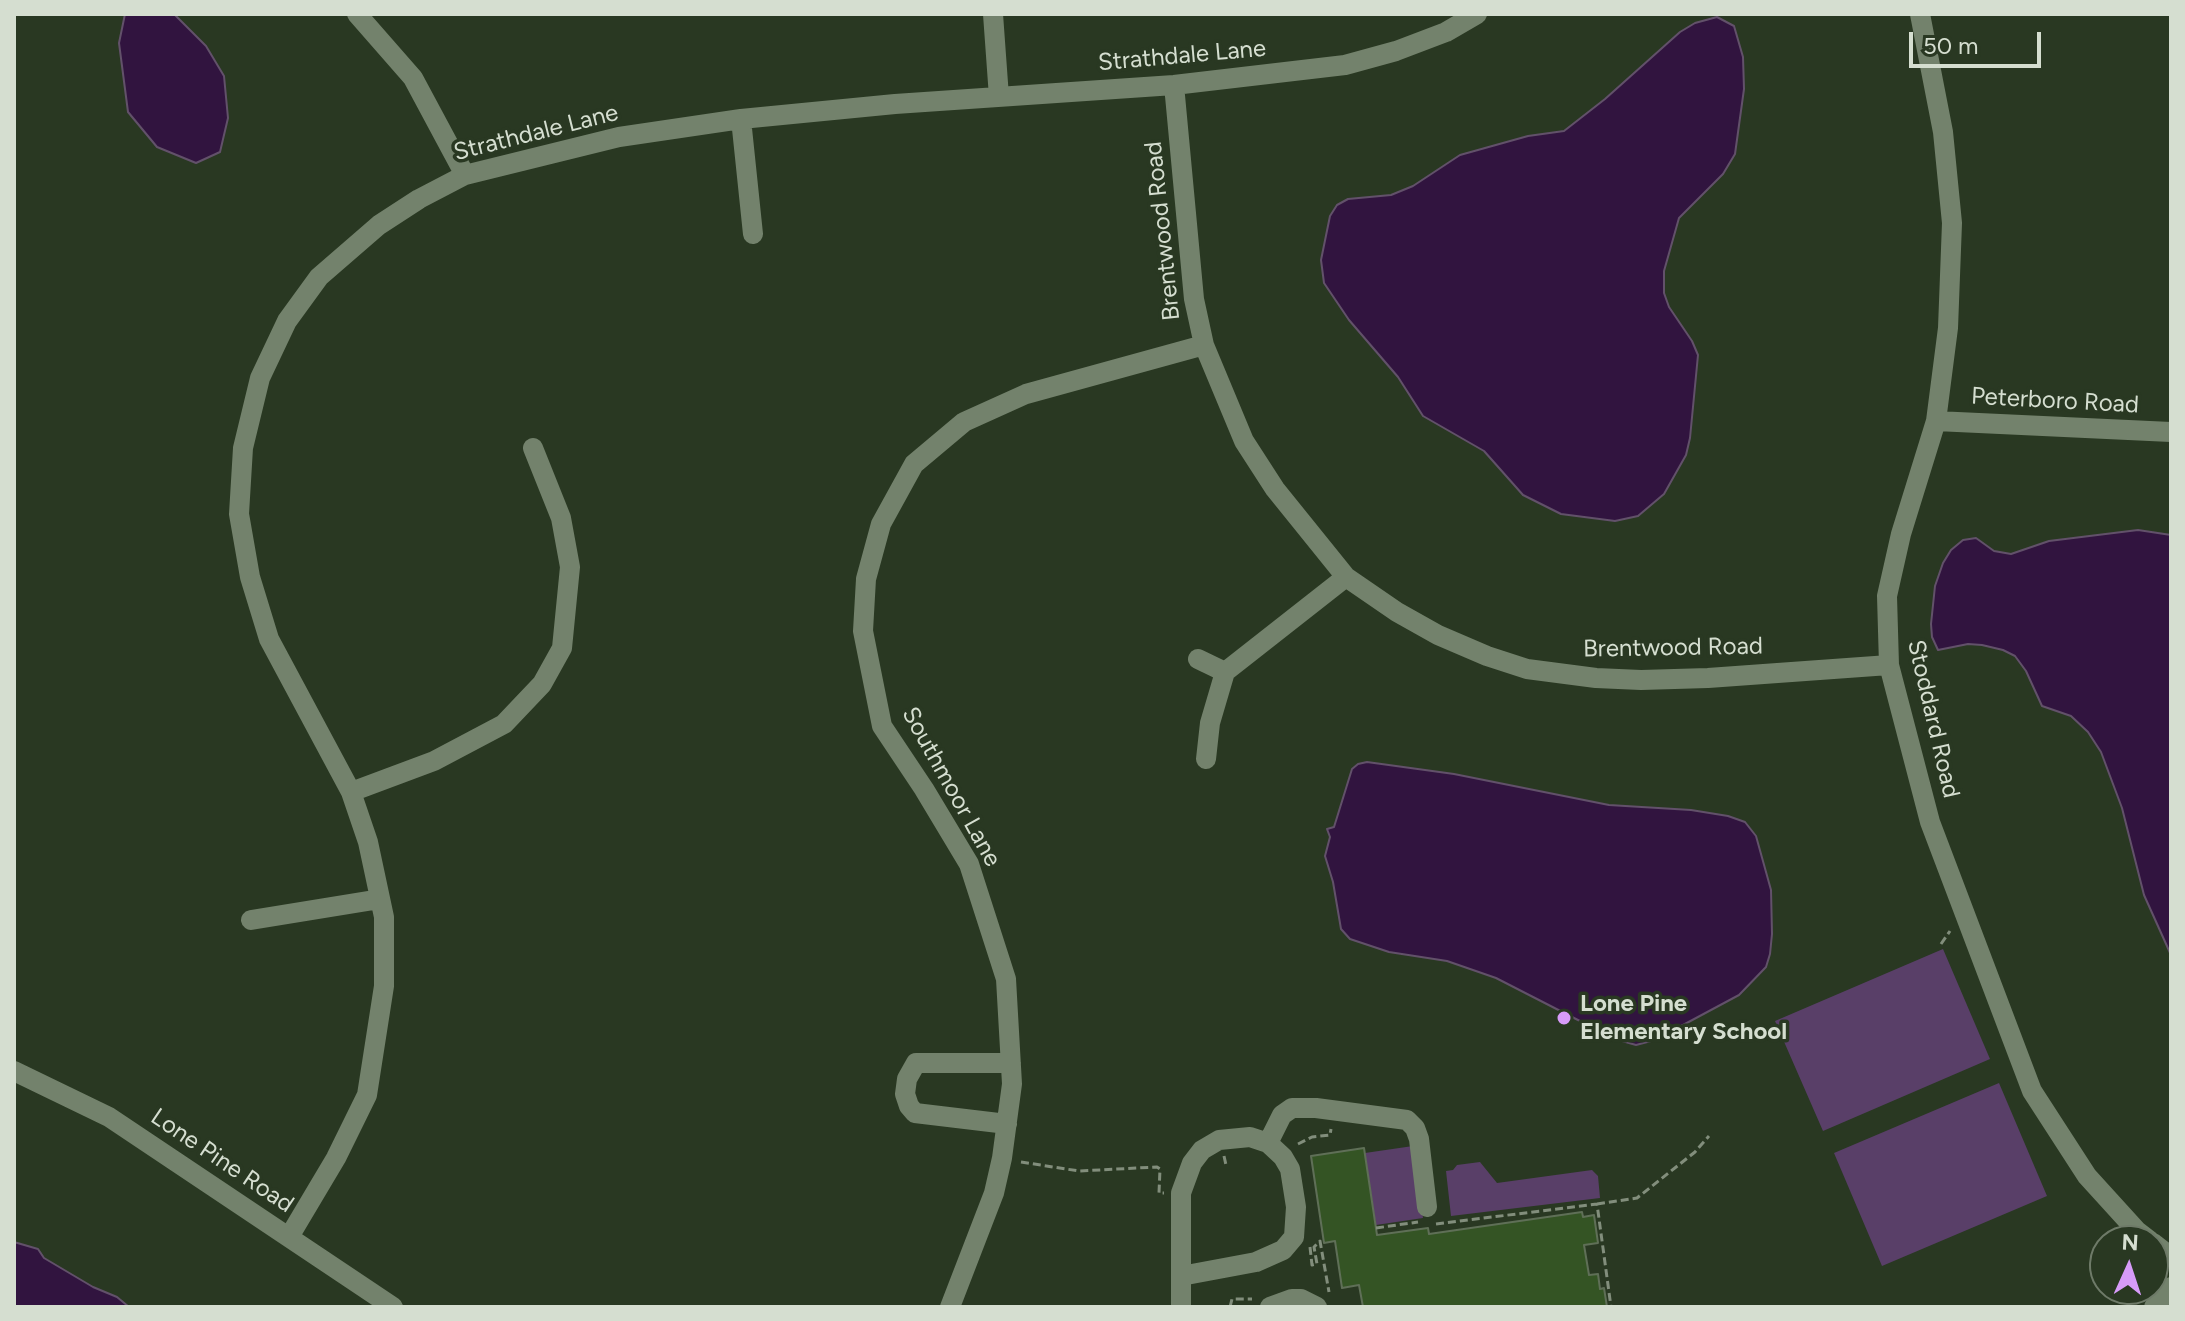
<!DOCTYPE html>
<style>
body{margin:0}
#map{position:relative;width:2185px;height:1321px;overflow:hidden;background:#293822;font-family:Figtree,sans-serif}
canvas{display:block}
.frame{position:absolute;inset:0;border:16px solid #d5ded0;pointer-events:none}
.north{position:absolute;left:2089px;top:1225px;width:80px;height:80px;box-sizing:border-box;background:#293822;border:2px solid #6e7a68;border-radius:50%;rotate:3deg;font-size:22px;font-weight:700;line-height:32px;text-align:center;color:#d5ded0}
.north::after{content:'';display:block;margin:auto;width:28px;height:36px;background:#d79bf9;clip-path:polygon(50% 0,100% 100%,50% 72%,0 100%)}
.scale{position:absolute;left:1909px;top:32px;width:132px;height:36px;box-sizing:border-box;border:4px solid #d5ded0;border-top:0;padding-left:10px;font-size:24px;line-height:28px;white-space:nowrap;color:#d5ded0;-webkit-text-stroke:6px #293822;paint-order:stroke}
</style>
<div id="map">
<canvas width="2185" height="1321"></canvas>
<div class="frame"></div>
<div class="north">N</div>
<div class="scale">50 m</div>
</div>
<script>
const context = document.querySelector('canvas').getContext('2d');
context.lineJoin = 'round';
function fill(path, color) { context.fillStyle = color; context.fill(path, 'evenodd'); }
const poly = rows => new Path2D(rows.map(r => 'M' + r).join(''));
function stroke(path, color, width, dash) { context.strokeStyle = color; context.lineWidth = width; context.lineCap = dash ? 'butt' : 'round'; context.setLineDash(dash || []); context.stroke(path); }
function write(font, color, halo, rows, align = 'center') {
  context.font = font + ' Figtree,sans-serif'; context.lineWidth = 7; context.setLineDash([]); context.textBaseline = 'middle'; context.strokeStyle = halo; context.fillStyle = color; for (const [text, x, y, turn = 0] of rows) {
    context.save(); context.translate(x, y); context.rotate((+turn || 0) * Math.PI / 180); context.textAlign = isNaN(turn) ? turn : align; if (halo) context.strokeText(text, 0, 0); context.fillText(text, 0, 0); context.restore();
  }
}
fill(poly([
 [1943,949,1990,1059,1823,1131,1775,1021],
 [1999,1083,2047,1196,1882,1266,1834,1153],
 [1413,1146,1423,1218,1376,1225,1365,1153],
 [1480,1162,1497,1183,1592,1170,1598,1176,1600,1198,1451,1216,1446,1171,1453,1170,1457,1165]
]), '#593f68');
const water = poly([
 [125,14,174,14,206,46,224,76,228,118,220,152,196,163,157,147,128,112,119,43,125,14],
 [1717,17,1734,26,1743,57,1744,89,1735,154,1723,174,1679,218,1664,271,1664,293,1669,307,1692,341,1698,355,1690,438,1686,455,1664,494,1638,516,1615,521,1561,514,1523,495,1484,451,1423,416,1398,377,1349,320,1324,283,1321,260,1330,216,1337,205,1348,199,1391,195,1413,186,1460,155,1528,136,1564,131,1605,99,1680,32,1695,23,1717,17],
 [2138,530,2171,535,2171,955,2144,895,2122,808,2101,752,2088,732,2071,716,2042,706,2026,671,2015,656,2003,650,1982,645,1968,644,1938,650,1932,637,1931,624,1935,586,1943,563,1951,550,1963,540,1976,538,1994,551,2011,554,2049,541,2138,530],
 [1367,762,1454,774,1609,805,1691,810,1728,816,1745,822,1756,836,1771,890,1772,934,1770,954,1766,967,1739,995,1655,1040,1636,1045,1615,1039,1496,978,1447,961,1389,952,1350,939,1341,929,1333,882,1325,856,1330,837,1327,829,1334,827,1352,769,1358,764,1367,762],
 [14,1242,38,1249,44,1258,93,1287,117,1297,129,1307,14,1307,14,1242]
]);
fill(water, '#31143f');
stroke(water, '#62516a', 2);
const building = poly([
 [1364,1148,1377,1235,1428,1228,1429,1234,1582,1212,1583,1217,1594,1215,1598,1243,1584,1245,1589,1275,1598,1274,1600,1289,1604,1288,1607,1307,1363,1307,1359,1285,1342,1288,1335,1241,1324,1243,1311,1156,1364,1148]
]);
fill(building, '#345424');
stroke(building, '#5f6f57', 2);
stroke(poly([
 [1941,944,1950,931],
 [1298,1144,1312,1137,1330,1135,1331,1129],
 [1224,1156,1226,1165],
 [1021,1162,1079,1171,1157,1167,1160,1169,1159,1193,1164,1193],
 [1597,1204,1637,1198,1695,1152,1709,1136],
 [1436,1224,1597,1204,1611,1307],
 [1376,1228,1418,1222],
 [1310,1247,1312,1265,1317,1264,1314,1247,1320,1241,1329,1292],
 [1230,1307,1232,1299,1252,1299]
]), '#828e7c', 3, [8, 4]);
stroke(poly([
 [357,14,413,78,465,175],
 [993,14,999,97],
 [1920,14,1943,132,1952,223,1948,328,1936,421,1901,534,1887,596,1889,665,1930,822,2032,1091,2087,1176,2137,1231,2150,1241],
 [1174,85,1194,299,1204,345,1244,441,1275,489,1346,577,1397,612,1438,635,1487,656,1527,669,1596,678,1641,680,1708,678,1889,665],
 [741,119,753,234],
 [1936,421,2171,432],
 [1198,659,1225,672],
 [1206,759,1210,723,1225,672,1346,577],
 [351,792,434,761,504,724,542,684,562,648,570,567,561,518,533,448],
 [251,920,380,899],
 [14,1071,109,1117,393,1307],
 [1007,1124,915,1113,909,1106,905,1094,907,1079,916,1063,1011,1063],
 [1268,1143,1282,1115,1292,1108,1316,1108,1407,1120,1415,1128,1419,1139,1427,1207],
 [289,1237,336,1158,367,1095,384,986,384,917,368,842,351,792,269,639,250,577,239,514,243,448,260,378,287,321,319,277,379,225,419,199,465,175,619,137,741,119,895,104,1174,85,1345,65,1396,51,1446,32,1477,14],
 [2153,1243,2171,1257],
 [950,1307,994,1193,1002,1158,1012,1084,1006,979,969,864,924,789,882,726,863,631,866,579,881,524,914,464,964,422,1026,394,1204,345],
 [1181,1307,1181,1193,1192,1163,1202,1150,1219,1140,1250,1137,1268,1143,1283,1157,1290,1169,1296,1207,1294,1237,1283,1250,1256,1262,1181,1276],
 [1270,1307,1292,1299,1301,1299,1317,1307],
 [2154,1307,2171,1287]
]), '#73826c', 20);
for (const [x, y, r, color] of [
 [1564,1018,8,"#d79bf9"]
]) { const dot = new Path2D(); dot.arc(x, y, r, 0, 2 * Math.PI); context.fillStyle = color; context.fill(dot); stroke(dot, '#293822', 3); }
write('24px', '#d5ded0', '#293822', [
 ["Strathdale Lane",1182,56,-5],
 ["Strathdale Lane",536,133,-14],
 ["Brentwood Road",1163,231,-96],
 ["Peterboro Road",2055,401,3],
 ["Brentwood Road",1673,648,-1],
 ["Stoddard Road",1933,719,77],
 ["Southmoor Lane",951,787,61],
 ["Lone Pine Road",222,1161,34]
]);
write('bold 24px', '#d5ded0', '#293822', [
 ["Lone Pine",1580,1004],
 ["Elementary School",1580,1032]
], 'left');
</script>
